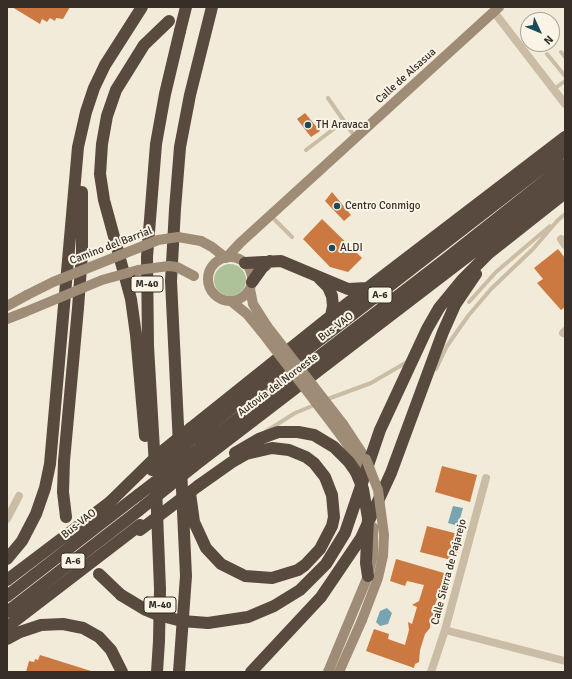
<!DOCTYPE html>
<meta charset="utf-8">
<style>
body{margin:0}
#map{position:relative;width:572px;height:679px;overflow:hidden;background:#f2ebda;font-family:Signika,sans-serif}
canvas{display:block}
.frame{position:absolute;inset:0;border:8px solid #372e27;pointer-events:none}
.north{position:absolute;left:520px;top:12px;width:40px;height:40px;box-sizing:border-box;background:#faf4e6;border:1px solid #aca59a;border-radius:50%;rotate:134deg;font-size:11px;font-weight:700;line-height:16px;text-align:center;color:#372e27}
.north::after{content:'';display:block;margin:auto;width:14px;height:18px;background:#1b4b5a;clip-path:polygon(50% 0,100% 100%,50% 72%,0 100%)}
</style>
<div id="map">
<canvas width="572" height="679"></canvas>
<div class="frame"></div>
<div class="north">N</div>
</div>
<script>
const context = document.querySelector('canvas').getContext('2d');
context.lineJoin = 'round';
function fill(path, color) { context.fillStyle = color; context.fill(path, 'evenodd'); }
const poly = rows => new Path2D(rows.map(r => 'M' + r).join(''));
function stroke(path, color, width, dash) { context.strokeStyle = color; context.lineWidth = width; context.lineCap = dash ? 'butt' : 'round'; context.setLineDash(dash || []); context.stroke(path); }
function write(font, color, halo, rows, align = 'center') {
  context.font = font + ' Signika,sans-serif'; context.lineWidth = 4; context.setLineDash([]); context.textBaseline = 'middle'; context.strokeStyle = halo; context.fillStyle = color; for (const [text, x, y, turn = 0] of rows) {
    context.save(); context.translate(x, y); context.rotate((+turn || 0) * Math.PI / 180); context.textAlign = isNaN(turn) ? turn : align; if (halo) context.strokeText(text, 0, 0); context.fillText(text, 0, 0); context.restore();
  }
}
fill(poly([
 '214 280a16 16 0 1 1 32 0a16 16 0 1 1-32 0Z'
]), '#aec299');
fill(poly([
 [453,506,463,508,458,526,448,523],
 [387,608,392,613,388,624,380,626,376,622,380,611]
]), '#78a5b1');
fill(poly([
 [12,7,70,7,63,19,56,18,55,21,50,18,47,22,42,19,40,24],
 [305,113,320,131,311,137,297,119],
 [332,192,351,215,344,221,325,201],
 [322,219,362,258,348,272,330,267,303,239],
 [558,249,565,258,565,307,561,310,537,283,543,279,534,268],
 [442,466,477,475,470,502,435,492],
 [427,526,462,535,455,561,420,552],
 [396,559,444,573,444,583,436,597,438,597,434,607,435,613,431,617,430,628,425,634,420,650,419,662,415,664,414,668,366,651,374,629,389,634,388,639,405,645,409,630,408,622,412,624,417,607,412,605,419,601,424,585,407,581,405,586,390,581],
 [40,655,91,671,91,672,26,672,29,661,34,662,35,659,38,660]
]), '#cb7940');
stroke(poly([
 [561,52,565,57],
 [547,54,565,76],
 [554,89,565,81],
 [328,98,355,137],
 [306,150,344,121],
 [270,215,292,237],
 [557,221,565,214],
 [469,302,496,272,550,226],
 [436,369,447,346,468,316,491,289,533,249,558,220],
 [325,400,371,383,407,362],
 [265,432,295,413,317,404]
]), '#cbbda5', 4);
stroke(poly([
 [494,12,565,104],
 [561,239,565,245],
 [563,333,565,331],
 [7,519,19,496],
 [445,630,565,661],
 [431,672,445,630,486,478]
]), '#cbbda5', 8);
stroke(poly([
 [201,241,212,247,226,258],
 '208 279a22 22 0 1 1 44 0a22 22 0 1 1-44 0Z',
 [226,258,240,243,499,7],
 [250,289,253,304,267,326],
 [231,301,247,314,261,331],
 [7,306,27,295],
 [7,319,25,312],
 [343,424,366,459],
 [336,429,347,444,360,468],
 [328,672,368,576],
 [339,672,362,620]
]), '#9f8c77', 10);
stroke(poly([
 [245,263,281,261,348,289,367,288],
 [319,278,328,287,332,296,333,306,331,316],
 [252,282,262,268,270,261],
 [191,428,331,316,565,137],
 [145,436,136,335,131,299,104,200,100,174,102,144,107,116,116,90,144,45,169,21],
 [193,438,565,150],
 [179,446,171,281,175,209,180,147,190,95,212,7],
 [193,453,446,259,565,165],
 [235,453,259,439,278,432,298,432,314,435,334,447,349,462,356,472],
 [194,466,472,253,565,179],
 [155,467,148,346,147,257,156,144,165,94,180,31],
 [156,487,160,589,159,641,157,672],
 [190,493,194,522,206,548,221,564,245,576,272,578,298,570,305,565,320,549,332,526,334,517,332,495,325,477,314,463,306,457,289,450,272,448,246,454,232,462,198,486],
 [66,517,63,492,64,461,78,308,82,254,82,192],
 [7,559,22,541,36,514,45,488,50,464,78,147,86,112,94,88,105,65,142,7],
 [99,574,121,595],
 [7,580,110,502],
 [7,596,138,495],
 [7,612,138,511],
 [208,623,248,617,274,606,300,590,326,564,345,533,380,430,427,329,439,308,462,280,489,253,565,193],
 [7,627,140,525],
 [7,639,20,632,41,625,63,624,83,628,99,637,111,650,122,672],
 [179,672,186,576,181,468],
 [251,672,321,597,361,538,391,473,443,332,455,305,476,274]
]), '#584a3e', 12);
stroke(poly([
 [27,295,53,282,158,240,178,237,201,241],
 [25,312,102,280,138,270,169,266,177,267,194,276],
 [267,326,343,424],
 [261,331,336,429],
 [369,571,373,555,373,527],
 [362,620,378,578,383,556,384,535,378,490,366,459]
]), '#9f8c77', 10);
stroke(poly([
 [180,31,186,7],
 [152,470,193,438],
 [356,472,363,489,368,518,366,563,368,576],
 [138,495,193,453],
 [110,502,159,454,191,428],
 [138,511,194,466],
 [140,530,198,486],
 [121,595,146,610,158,615,182,621,208,623]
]), '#584a3e', 12);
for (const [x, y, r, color] of [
 [308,125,4,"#1b4b5a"],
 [337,206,4,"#1b4b5a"],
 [332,248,4,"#1b4b5a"]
]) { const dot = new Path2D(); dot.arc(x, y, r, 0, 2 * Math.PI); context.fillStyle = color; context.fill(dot); stroke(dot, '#faf4e6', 1.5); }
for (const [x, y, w] of [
 [147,284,32],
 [380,295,24],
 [73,561,24],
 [160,605,32]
]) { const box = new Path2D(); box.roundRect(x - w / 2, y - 8, w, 16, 3); context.fillStyle = '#faf4e6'; context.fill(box); stroke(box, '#372e27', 1); }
write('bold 10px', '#372e27', null, [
 ["M-40",147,284],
 ["A-6",380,295],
 ["A-6",73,561],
 ["M-40",160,605]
]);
write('11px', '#372e27', '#faf4e6', [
 ["Calle de Alsasua",406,76,-42],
 ["Camino del Barrial",111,246,-21],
 ["Bus-VAO",336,327,-37],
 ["Autovía del Noroeste",278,385,-37],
 ["Bus-VAO",79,524,-38],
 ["Calle Sierra de Pajarejo",449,572,-75]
]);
write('11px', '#372e27', '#faf4e6', [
 ["TH Aravaca",316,125],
 ["Centro Conmigo",345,206],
 ["ALDI",340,248]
], 'left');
</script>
